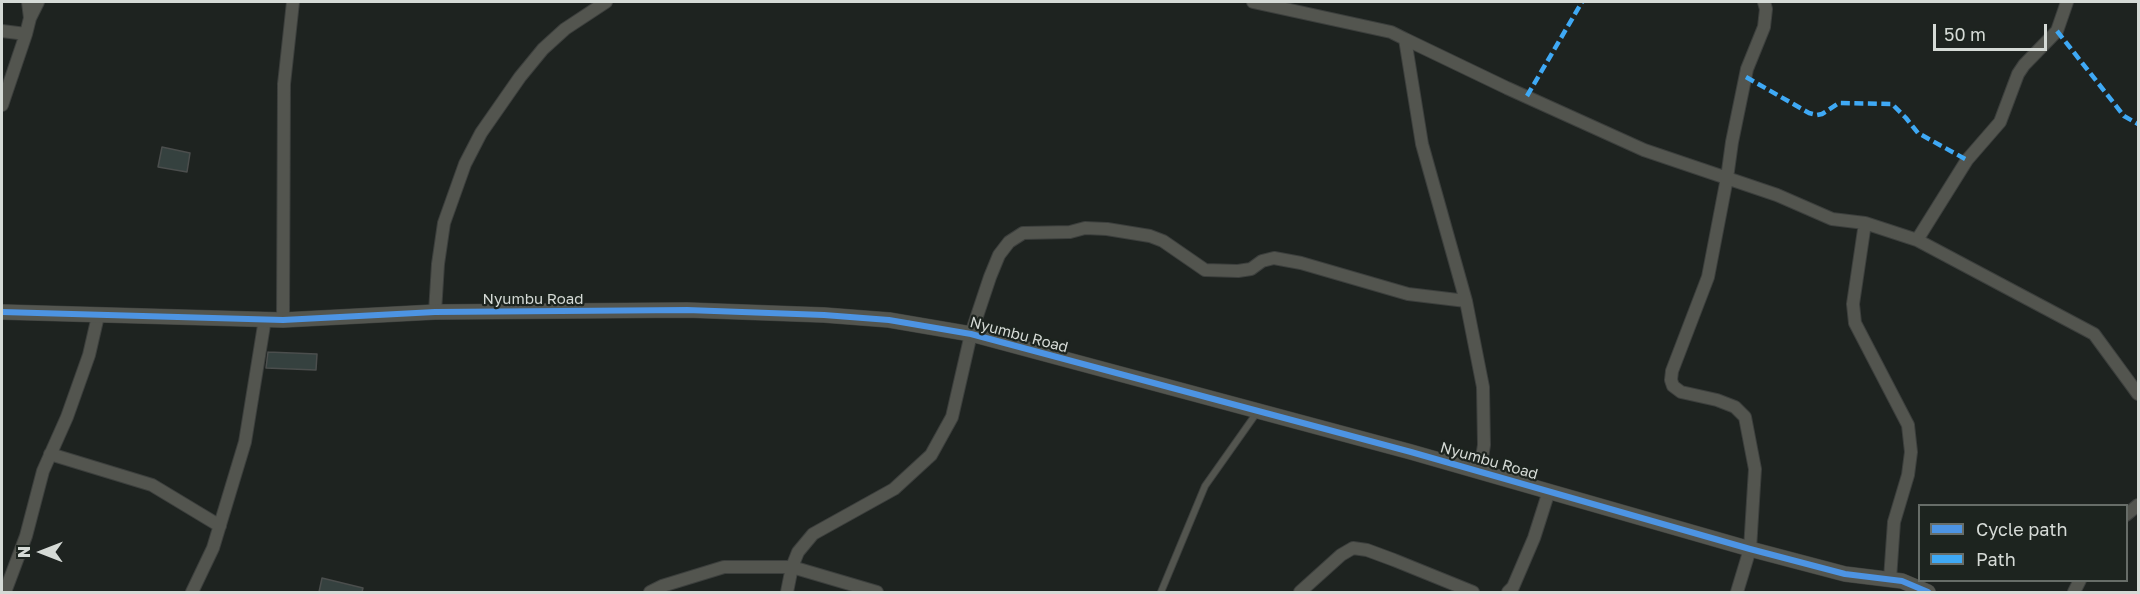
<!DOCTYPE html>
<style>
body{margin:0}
#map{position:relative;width:2140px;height:594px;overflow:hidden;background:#1e2320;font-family:"Golos Text",sans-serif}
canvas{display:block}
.frame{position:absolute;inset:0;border:3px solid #d5dad6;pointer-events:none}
.legend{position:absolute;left:1918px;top:504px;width:210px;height:78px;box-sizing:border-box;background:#1d241f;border:2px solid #676d68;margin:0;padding:8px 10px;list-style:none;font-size:18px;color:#d5dad6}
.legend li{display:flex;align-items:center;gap:12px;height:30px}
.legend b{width:30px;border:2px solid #676d68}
.north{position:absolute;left:12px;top:522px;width:60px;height:60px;-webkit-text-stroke:4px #1d241f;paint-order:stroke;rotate:270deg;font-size:16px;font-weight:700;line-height:24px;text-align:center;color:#d5dad6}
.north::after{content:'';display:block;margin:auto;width:21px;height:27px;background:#d5dad6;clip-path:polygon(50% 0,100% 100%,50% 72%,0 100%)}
.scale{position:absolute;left:1933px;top:24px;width:114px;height:27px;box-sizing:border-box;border:3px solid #d5dad6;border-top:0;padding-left:8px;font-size:18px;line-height:21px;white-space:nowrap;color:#d5dad6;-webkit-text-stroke:4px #1d241f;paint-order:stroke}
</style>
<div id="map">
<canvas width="2140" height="594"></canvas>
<div class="frame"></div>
<ul class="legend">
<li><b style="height:8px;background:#4d94e3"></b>Cycle path</li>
<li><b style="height:8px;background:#3fa9f5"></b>Path</li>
</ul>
<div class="north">N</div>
<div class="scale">50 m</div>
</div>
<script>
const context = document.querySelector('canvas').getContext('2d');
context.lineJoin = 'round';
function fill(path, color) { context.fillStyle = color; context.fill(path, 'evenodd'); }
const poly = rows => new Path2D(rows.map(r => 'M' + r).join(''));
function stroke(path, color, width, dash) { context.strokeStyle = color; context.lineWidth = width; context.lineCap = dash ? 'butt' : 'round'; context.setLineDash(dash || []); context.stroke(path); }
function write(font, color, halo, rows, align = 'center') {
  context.font = font + ' "Golos Text",sans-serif'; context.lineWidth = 4.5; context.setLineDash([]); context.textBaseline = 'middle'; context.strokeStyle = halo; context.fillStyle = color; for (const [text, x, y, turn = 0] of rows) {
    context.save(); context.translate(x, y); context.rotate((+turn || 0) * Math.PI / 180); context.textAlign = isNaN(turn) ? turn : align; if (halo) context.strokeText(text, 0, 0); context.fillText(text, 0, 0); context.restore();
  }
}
const building = poly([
 [162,147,190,153,187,172,158,167,162,147],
 [268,352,317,354,316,370,266,368,268,352],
 [322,578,363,588,362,592,319,592,322,578]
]);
fill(building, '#35413f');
stroke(building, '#4b4e4d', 1.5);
const service = poly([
 [1161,592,1205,486,1258,411]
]);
const minor = poly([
 [1253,2,1391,32,1405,39,1422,144,1466,301,1483,387,1484,445,1480,471],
 [30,18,38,2],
 [2,31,26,34],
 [1405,39,1507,88,1644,150,1777,195,1832,219,1865,223,1917,240,2094,334,2138,394],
 [2,105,26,34,30,18,28,2],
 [1865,223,1853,304,1855,323,1908,425,1911,452,1908,475,1894,522,1890,579],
 [1917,240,1967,160,2000,122,2018,74,2024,65,2057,31,2067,2],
 [435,312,438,264,444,223,465,164,481,133,520,77,543,49,565,29,606,2],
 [283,320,284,84,293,2],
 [50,454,152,485,220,526],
 [2126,515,2138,505],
 [5,592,26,536,43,471,67,417,89,355,98,316],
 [192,592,213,548,245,442,265,319],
 [650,592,662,586,724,567,792,567,877,592],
 [787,592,792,567,798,552,813,534,894,489,931,455,952,417,971,334,990,277,999,255,1009,242,1023,233,1070,232,1085,228,1107,229,1150,236,1163,241,1205,270,1238,271,1251,269,1262,261,1274,258,1301,263,1408,294,1466,301],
 [1300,592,1341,555,1353,548,1367,550,1394,560,1473,592],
 [1508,592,1513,587,1534,538,1549,491],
 [1737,592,1750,549,1755,469,1745,417,1735,407,1717,400,1681,392,1673,386,1671,380,1672,371,1708,277,1727,178,1732,142,1747,69,1764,27,1766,9,1764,2],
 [2074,592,2080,580]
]);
const tertiary = poly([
 [2,312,283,320,435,312,687,310,824,315,889,320,971,334,1411,452,1750,549,1845,574,1902,581,1928,592]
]);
stroke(service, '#3c3f3d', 8);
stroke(minor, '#3c3f3d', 14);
stroke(tertiary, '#3c3f3d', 16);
stroke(service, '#53554f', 6);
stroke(minor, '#53554f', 12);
stroke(tertiary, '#53554f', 15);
stroke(poly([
 [2057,31,2124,116,2138,124],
 [1746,77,1809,113,1817,115,1822,114,1839,103,1892,104,1906,118,1918,133,1967,160],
 [1527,96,1582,2]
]), '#3fa9f5', 4.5, [9, 4.5]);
stroke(poly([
 [2,312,283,320,435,312,687,310,824,315,889,320,971,334,1411,452,1750,549,1845,574,1902,581,1928,592]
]), '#4d94e3', 6);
write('15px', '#d5dad6', '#1d241f', [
 ["Nyumbu Road",533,299],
 ["Nyumbu Road",1019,335,15],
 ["Nyumbu Road",1489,461,16]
]);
</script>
